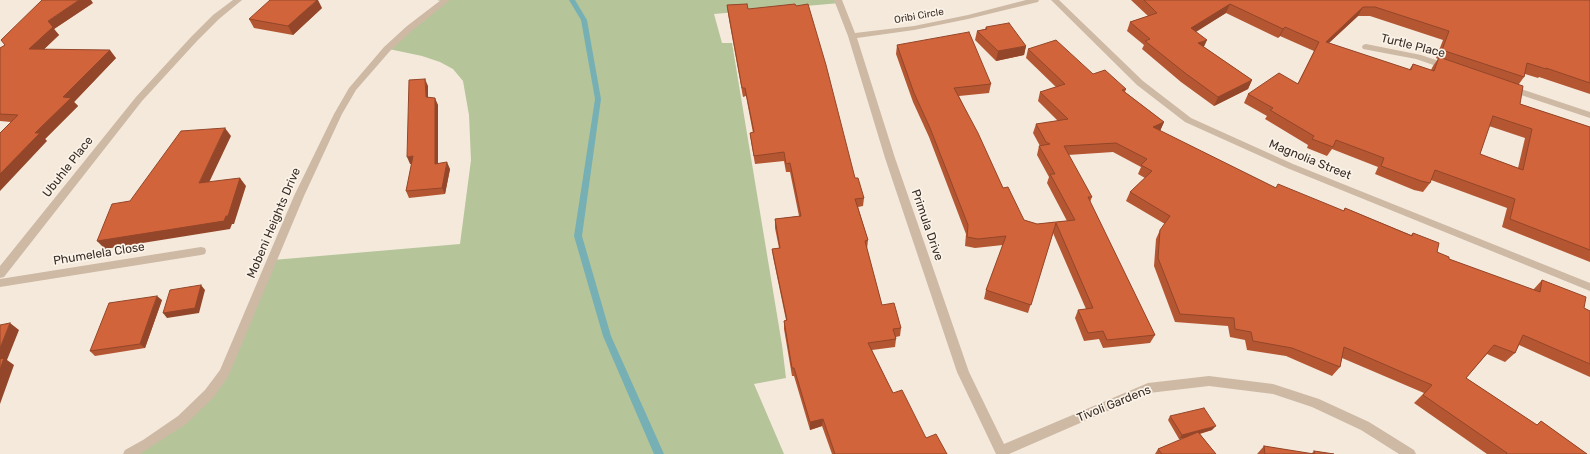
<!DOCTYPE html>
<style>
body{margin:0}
canvas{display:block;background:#f4e9db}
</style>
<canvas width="1590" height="454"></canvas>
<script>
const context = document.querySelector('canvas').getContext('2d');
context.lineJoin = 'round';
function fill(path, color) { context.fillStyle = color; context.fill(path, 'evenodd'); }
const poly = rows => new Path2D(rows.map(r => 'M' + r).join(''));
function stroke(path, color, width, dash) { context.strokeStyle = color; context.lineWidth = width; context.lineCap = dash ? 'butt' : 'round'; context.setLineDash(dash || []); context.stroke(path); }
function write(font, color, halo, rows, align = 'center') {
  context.font = font + ' Rubik,sans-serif'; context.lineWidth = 3.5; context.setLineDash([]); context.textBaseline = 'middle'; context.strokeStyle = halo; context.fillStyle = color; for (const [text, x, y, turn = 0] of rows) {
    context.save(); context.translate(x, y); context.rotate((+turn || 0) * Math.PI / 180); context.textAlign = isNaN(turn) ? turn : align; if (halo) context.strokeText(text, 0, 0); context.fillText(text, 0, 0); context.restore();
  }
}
fill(poly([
 [437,0,839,0,840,3,714,14,722,43,732,43,782,345,786,378,754,384,784,454,129,454,209,394,273,260,460,244,471,160,469,115,463,81,453,69,440,62,422,56,389,49,445,2]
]), '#b5c599');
fill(poly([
 [569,0,575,0,587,20,601,99,582,236,611,336,664,454,654,454,603,336,574,236,595,99,581,20,569,0]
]), '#76b0b5');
fill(poly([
 [233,0,242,0,219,19,197,41,142,101,4,277,0,278,0,266,136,97,191,37,213,15,233,0],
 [441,0,450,0,413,30,390,51,356,90,342,114,304,196,228,377,213,398,186,424,140,454,123,454,125,450,143,440,178,416,205,390,220,370,294,196,334,114,349,88,384,47,407,26,441,0],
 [834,0,842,0,855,33,914,26,968,15,1026,0,1039,0,1038,2,968,19,914,30,857,38,895,158,969,372,1004,444,1148,383,1209,376,1273,384,1319,399,1369,422,1414,450,1416,454,1399,454,1361,430,1312,407,1273,394,1209,386,1149,393,1009,454,996,454,957,372,885,158,848,36,834,0],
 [1051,0,1059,0,1143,81,1191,118,1293,164,1590,283,1590,291,1287,168,1185,122,1137,85,1051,0],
 [1366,44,1421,55,1451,65,1452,67,1448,70,1416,59,1363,49,1362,47,1363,45,1366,44],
 [1509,85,1590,112,1590,118,1506,90,1505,88,1506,86,1509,85],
 [201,247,205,248,206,251,205,254,201,255,0,287,0,279,201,247]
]), '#ceb9a5');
fill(poly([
 [1131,0,1590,0,1590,94,1539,77,1538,78,1525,74,1524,77,1519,84,1520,104,1590,127,1590,262,1502,227,1507,208,1431,180,1430,183,1423,192,1414,190,1375,174,1378,167,1332,149,1327,156,1307,148,1308,145,1265,119,1267,116,1244,103,1248,94,1298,83,1314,51,1280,36,1278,38,1226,13,1196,31,1204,47,1252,80,1248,89,1214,106,1181,82,1142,49,1144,45,1127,31,1130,22,1148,16],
 [1358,16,1370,16,1443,40,1436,58,1438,59,1433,66,1431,70,1413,64,1409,70,1329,43],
 [1489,126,1525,138,1518,168,1480,154],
 [93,3,54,29,59,35,44,49,116,58,74,102,78,106,45,139,47,141,11,122,0,121,0,48],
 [727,5,748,9,855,178,864,198,863,206,858,207,868,240,867,249,882,305,901,328,900,336,896,337,896,339,895,347,872,350,893,393,926,438,947,454,832,454,822,426,810,430,794,376,792,376,784,329,784,321,786,320,773,257,772,249,779,248,775,228,775,219,799,216,790,172,786,172,784,161,755,164,751,141,750,133,753,133,746,96,743,97,728,14],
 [322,8,293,35,254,28,249,19],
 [986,27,1026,46,1024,55,996,61,975,40,977,31,985,29],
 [897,45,991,84,989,93,959,96,1003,188,1024,220,1037,224,1067,221,1047,183,1049,177,1037,155,1039,146,1040,146,1033,133,1036,124,1058,121,1038,101,1040,92,1056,87,1026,58,1028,49,1093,74,1126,89,1125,92,1164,122,1160,131,1276,188,1343,211,1345,208,1411,235,1413,233,1437,252,1449,259,1533,290,1542,280,1584,308,1590,311,1590,377,1519,345,1515,353,1505,362,1487,354,1466,378,1537,425,1541,421,1587,454,1487,454,1414,403,1424,393,1342,358,1340,367,1332,376,1286,356,1247,350,1245,340,1230,337,1228,326,1175,322,1154,266,1156,239,1160,230,1165,224,1126,201,1130,192,1145,178,1138,174,1141,167,1113,152,1068,155,1092,197,1090,202,1155,335,1150,343,1103,348,1099,339,1084,341,1075,318,1078,310,1086,309,1053,233,1028,313,984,299,986,290,1003,245,975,248,965,246,966,234,929,137,913,102,896,54],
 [428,86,428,98,438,105,438,163,450,169,445,194,409,198,406,191,412,164,410,164],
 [162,300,145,348,95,356,90,351],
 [1170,416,1212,430,1200,434,1216,454,1155,454,1158,449,1185,438,1179,439,1168,420],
 [1264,446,1311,454,1314,451,1334,454,1257,454]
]), '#b55633');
fill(poly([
 [79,0,91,0,93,3,54,29,59,35,36,57,29,49,48,21],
 [317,0,318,0,322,8,293,35,288,26],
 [1230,4,1226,13,1188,37,1191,28],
 [1363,7,1358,16,1321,50,1326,42],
 [1285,27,1280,36,1278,38,1283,29],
 [1207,40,1203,49,1198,43],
 [1026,46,1024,55,996,61,998,51],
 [110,50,116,58,74,102,78,106,45,139,47,141,0,191,0,174,35,133,63,97],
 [425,79,428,86,428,104,426,97],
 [1252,80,1248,89,1214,106,1218,97],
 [435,98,438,105,438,170,435,164],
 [1164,122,1160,131,1149,136,1153,127],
 [225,128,231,136,205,191,199,183],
 [413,156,416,163,410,164,407,157],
 [447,162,450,169,445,194,442,188],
 [240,178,246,186,234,224,232,224,230,229,105,249,97,241],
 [201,285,205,290,199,313,167,318,163,313],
 [157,296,162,300,145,348,140,344],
 [10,323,19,330,7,360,14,365,0,404,0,348],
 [823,419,822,426,810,430,810,422],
 [1216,426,1212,430,1179,439,1182,435]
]), '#934629');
const building = poly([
 [42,0,79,0,48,21,53,27,29,49,110,50,63,97,71,98,35,133,40,133,0,174,0,133,18,115,0,114,0,48,5,45,1,40,42,0],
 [270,0,317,0,288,26,249,19,270,0],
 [1144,0,1590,0,1590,83,1546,68,1546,69,1527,63,1524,77,1442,50,1449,31,1375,7,1363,7,1326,42,1411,70,1413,64,1434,71,1439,57,1523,86,1520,104,1590,127,1590,250,1510,219,1515,199,1435,170,1430,183,1421,181,1381,166,1384,158,1336,140,1333,147,1312,139,1314,136,1270,110,1273,108,1248,94,1279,73,1298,84,1319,42,1285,27,1283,29,1230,4,1191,28,1207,40,1198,43,1252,80,1218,97,1185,73,1145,41,1150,39,1130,22,1157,13,1144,0],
 [1493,116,1532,129,1523,170,1480,154,1493,116],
 [747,4,748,9,795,4,796,6,808,4,826,65,855,178,858,178,864,198,855,199,868,240,865,241,882,305,894,303,901,328,893,329,896,339,868,343,893,393,902,390,926,438,936,434,947,454,835,454,823,419,810,422,794,368,792,368,784,321,787,320,772,249,780,248,775,219,801,216,790,163,786,164,784,152,754,156,750,133,754,132,745,88,742,88,727,5,747,4],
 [1009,23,1026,46,998,51,977,31,987,29,986,27,1009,23],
 [969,32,991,84,954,88,978,133,1003,188,1008,187,1024,220,1037,224,1075,220,1050,174,1055,174,1039,146,1050,144,1046,142,1036,124,1068,119,1040,92,1065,84,1028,49,1056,40,1093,74,1105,70,1126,89,1122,90,1164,122,1153,127,1276,188,1278,184,1344,211,1345,208,1412,236,1413,233,1439,243,1437,252,1449,257,1449,259,1540,292,1542,280,1586,297,1584,308,1590,311,1590,364,1523,335,1515,353,1494,345,1466,378,1537,425,1541,421,1587,454,1506,454,1507,453,1423,395,1432,385,1344,347,1340,367,1292,348,1253,341,1251,332,1235,329,1234,318,1180,314,1158,258,1160,230,1170,216,1130,192,1152,171,1141,165,1147,159,1116,143,1064,146,1092,197,1088,197,1155,335,1107,340,1103,331,1088,333,1078,310,1093,308,1056,223,1031,305,986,290,1006,236,978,239,967,237,968,225,930,128,914,93,897,45,969,32],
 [425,79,426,97,435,98,435,164,447,162,442,188,406,191,413,156,407,157,409,80,425,79],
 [225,128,199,183,240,178,228,216,226,216,224,221,97,241,112,204,130,201,181,131,225,128],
 [201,285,195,308,163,313,170,290,201,285],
 [157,296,140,344,90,351,109,303,157,296],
 [10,323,0,348,0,325,10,323],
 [4,358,0,370,0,359,4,358],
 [1204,408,1216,426,1182,435,1170,416,1204,408],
 [1198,432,1216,454,1162,454,1158,449,1198,432],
 [1264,446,1314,454,1265,454,1264,446],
 [1314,451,1334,454,1315,454,1314,451]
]);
fill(building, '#d2643b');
stroke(building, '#934629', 1);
write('10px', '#392d27', '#fbf3e8', [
 ["Oribi Circle",919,16,-10]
]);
write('12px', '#392d27', '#fbf3e8', [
 ["Turtle Place",1413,46,14],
 ["Magnolia Street",1310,160,22],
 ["Ubuhle Place",68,167,-52],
 ["Mobeni Heights Drive",274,223,-67],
 ["Primula Drive",927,225,71],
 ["Phumelela Close",99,254,-9],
 ["Tivoli Gardens",1114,404,-22]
]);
</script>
